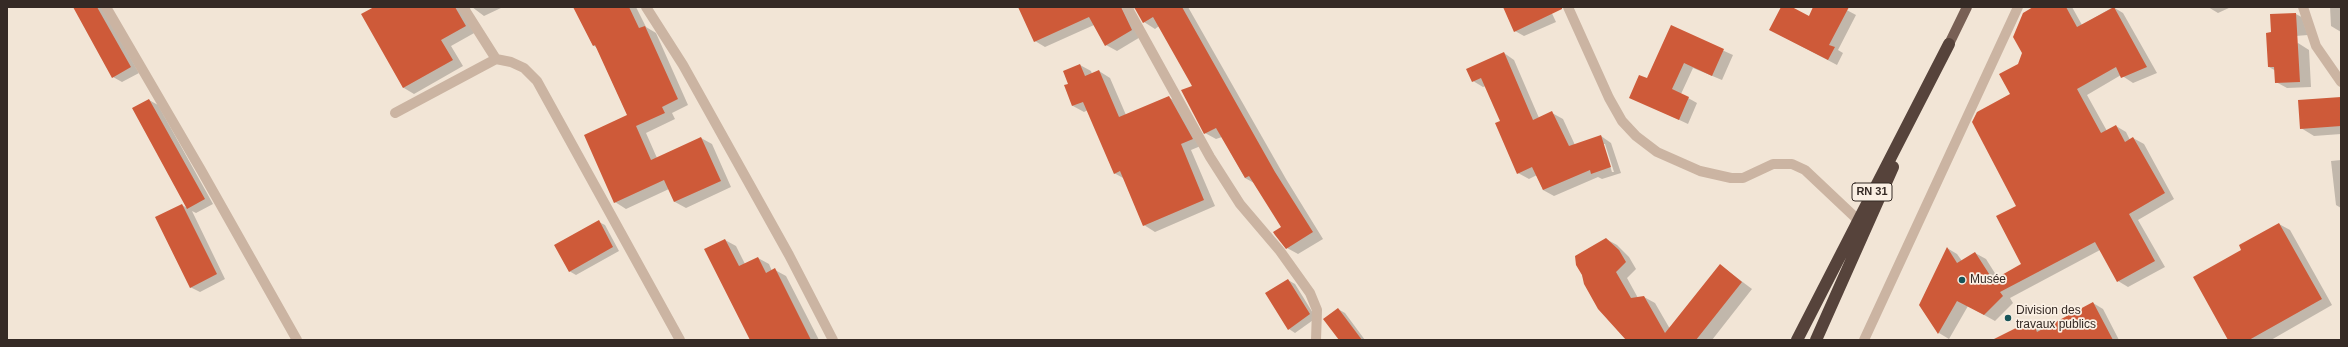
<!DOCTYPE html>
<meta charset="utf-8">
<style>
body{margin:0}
#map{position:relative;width:2348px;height:347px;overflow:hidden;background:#f2e5d6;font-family:Arial,sans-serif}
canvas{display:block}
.frame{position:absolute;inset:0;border:8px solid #352a25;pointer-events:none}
</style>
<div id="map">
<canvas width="2348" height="347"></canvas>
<div class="frame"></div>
</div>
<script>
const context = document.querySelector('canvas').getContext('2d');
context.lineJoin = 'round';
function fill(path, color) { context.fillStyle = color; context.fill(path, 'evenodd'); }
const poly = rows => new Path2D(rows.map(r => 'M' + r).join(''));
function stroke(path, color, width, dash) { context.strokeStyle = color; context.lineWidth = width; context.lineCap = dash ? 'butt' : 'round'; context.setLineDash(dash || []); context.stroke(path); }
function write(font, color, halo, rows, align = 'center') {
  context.font = font + ' Arial,sans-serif'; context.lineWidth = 3.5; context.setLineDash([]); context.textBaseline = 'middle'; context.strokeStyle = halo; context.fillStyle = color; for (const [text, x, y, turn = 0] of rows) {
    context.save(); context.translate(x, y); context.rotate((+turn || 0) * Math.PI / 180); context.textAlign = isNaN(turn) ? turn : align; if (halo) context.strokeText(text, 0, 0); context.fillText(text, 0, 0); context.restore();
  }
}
fill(poly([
 [74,7,102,7,139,73,122,82,113,77],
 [376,7,471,7,467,14,476,32,451,46,463,66,414,94,404,88,363,15],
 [472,7,503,7,484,16],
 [574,7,636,7,646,27,656,33,688,105,672,113,675,119,646,133,657,158,701,138,712,144,731,187,686,208,675,202,669,189,626,209,615,202,628,116,597,48,593,45],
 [1019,7,1188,7,1286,179,1323,239,1298,254,1287,248,1282,227,1254,183,1245,178,1222,137,1216,139,1205,133,1193,86,1159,26,1155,29,1144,22,1136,8,1132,9,1142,36,1117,51,1106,45,1094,25,1045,47,1035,41],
 [1504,7,1549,7,1556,22,1524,36,1515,31],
 [1782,7,1790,7,1809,17,1814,7,1841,7,1856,15,1838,50,1843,53,1837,65,1780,35],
 [2035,7,2072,7,2082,25,2113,7,2123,13,2157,73,2133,83,2121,75,2087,95,2107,131,2116,126,2126,132,2130,140,2133,138,2144,144,2174,199,2138,220,2165,267,2128,287,2118,281,2100,250,2010,298,2013,303,1995,321,1968,306,1949,339,1939,333,1921,305,1947,248,1957,254,1962,261,1975,253,1986,259,1998,278,2022,264,2012,95],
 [2208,7,2231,7,2218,13],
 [2330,7,2341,7,2341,32,2331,26],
 [2296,14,2307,20,2308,35,2283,37,2272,15],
 [1671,27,1733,55,1722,80,1693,68,1681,94,1697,103,1688,124,1630,97,1648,80],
 [2298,43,2309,50,2311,87,2287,88,2276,82,2276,71,2269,67],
 [1504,53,1514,60,1539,118,1552,113,1563,119,1575,145,1601,136,1611,143,1621,173,1602,179,1598,177,1554,196,1543,190,1537,175,1529,179,1518,173,1501,121,1486,86,1483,87,1473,81],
 [1603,144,1605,144,1614,172,1612,172],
 [1080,65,1091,71,1092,74,1099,71,1110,78,1126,115,1168,97,1179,103,1203,145,1191,150,1215,206,1155,232,1144,225,1125,179,1114,173,1088,110,1084,112,1073,106,1065,86,1069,84],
 [2341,98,2341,134,2314,136,2301,128],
 [149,100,158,105,213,204,196,213,192,211,225,279,200,292,190,287,182,205,187,208],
 [2341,160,2341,208,2336,205,2331,161],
 [599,222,605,225,619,251,576,275,569,271],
 [2279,224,2290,230,2332,305,2271,340,2229,340,2243,250],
 [1606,239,1617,245,1629,257,1636,269,1627,278,1638,298,1644,297,1655,303,1670,329,1720,265,1752,289,1712,340,1628,340,1585,284,1576,256],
 [725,240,736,246,745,264,758,258,769,264,772,271,775,270,786,276,819,340,751,340],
 [1288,280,1295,284,1316,318,1295,333,1289,329],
 [2093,303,2103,309,2119,340,1994,340,2032,321,2043,330],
 [1338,309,1345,313,1365,340,1340,340]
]), '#0003');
fill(poly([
 [73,7,97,7,131,67,112,78],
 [374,7,455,7,466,26,441,40,453,60,403,88,361,14],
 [573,7,629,7,639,28,645,26,678,99,662,107,665,113,636,126,651,160,701,137,721,181,674,202,664,180,614,203,584,135,627,115,595,45,593,46],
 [1018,7,1121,7,1132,30,1105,46,1089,17,1034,42],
 [1134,7,1182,7,1275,172,1313,232,1286,249,1275,235,1273,232,1281,227,1249,176,1245,178,1216,128,1204,134,1181,90,1192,86,1153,17,1143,23],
 [1503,7,1562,7,1562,9,1514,32],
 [1781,7,1792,7,1809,16,1813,7,1849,7,1829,45,1835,47,1828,60,1769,30],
 [2033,7,2066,7,2077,27,2114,7,2147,67,2121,78,2116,67,2077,89,2101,133,2116,125,2125,142,2133,137,2165,193,2129,214,2155,261,2117,282,2095,242,2000,292,2003,296,1984,315,1957,301,1938,334,1919,305,1947,247,1957,263,1975,252,1993,280,2021,264,1996,216,2016,206,1972,122,1977,112,2010,94,1999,74,2018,64,2022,53,2013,37,2023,13],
 [2296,13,2300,82,2275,83,2274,67,2268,67,2266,33,2271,32,2270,14],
 [1671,25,1724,49,1712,76,1684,63,1672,89,1689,97,1679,120,1629,98,1639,75,1647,78],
 [1504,52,1533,120,1552,111,1569,146,1601,135,1611,167,1591,174,1590,170,1543,190,1532,167,1517,174,1495,123,1500,121,1481,78,1472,82,1466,69],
 [1080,64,1085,76,1099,70,1119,117,1169,96,1193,139,1181,144,1204,200,1143,226,1120,171,1114,174,1083,102,1072,106,1064,85,1068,84,1063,71],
 [2341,97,2341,126,2300,129,2298,100],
 [149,99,205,199,187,209,132,108],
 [182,204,217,274,190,288,155,217],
 [599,220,613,247,569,272,554,245],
 [2279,223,2322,299,2249,340,2228,340,2193,277,2241,250,2239,245],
 [1606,238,1619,250,1626,262,1616,272,1631,298,1644,296,1665,333,1720,264,1742,282,1696,340,1626,340,1598,309,1584,284,1582,275,1576,265,1575,256],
 [725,239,739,266,758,257,766,273,775,268,811,340,750,340,704,249],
 [1288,279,1310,314,1288,330,1265,293],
 [2093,302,2113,340,1992,340,2032,320,2037,332],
 [1338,308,1362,340,1339,340,1323,319]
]), '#ce5a39');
stroke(poly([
 [106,7,201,170,297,340],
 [463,7,496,59],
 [646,7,683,65,789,255,833,340],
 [1127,7,1210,157,1240,204,1280,251,1310,293,1317,310,1316,340],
 [1568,7,1609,98,1622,121,1636,136,1657,152,1700,171,1731,178,1743,178,1773,164,1792,164,1805,170,1858,220],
 [2303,7,2316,46,2341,82],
 [395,113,496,59,511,62,524,68,537,81,680,340],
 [1864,340,2018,7]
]), '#cbb4a2', 10);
stroke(poly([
 [1949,44,1967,7]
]), '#786055', 10);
stroke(poly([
 [1797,340,1949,44],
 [1816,340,1893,167]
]), '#56433b', 12);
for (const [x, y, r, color] of [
 [1962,280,4,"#185559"],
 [2008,318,4,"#185559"]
]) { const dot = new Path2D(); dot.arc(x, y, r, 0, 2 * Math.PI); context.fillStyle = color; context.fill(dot); stroke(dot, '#faefe3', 1.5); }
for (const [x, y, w] of [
 [1872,192,40]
]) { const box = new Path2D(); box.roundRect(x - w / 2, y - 9, w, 18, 3); context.fillStyle = '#faefe3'; context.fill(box); stroke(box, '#352a25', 1); }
write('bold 11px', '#352a25', null, [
 ["RN 31",1872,192]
]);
write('12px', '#352a25', '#faefe3', [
 ["Musée",1970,280],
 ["Division des",2016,311],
 ["travaux publics",2016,325]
], 'left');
</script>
